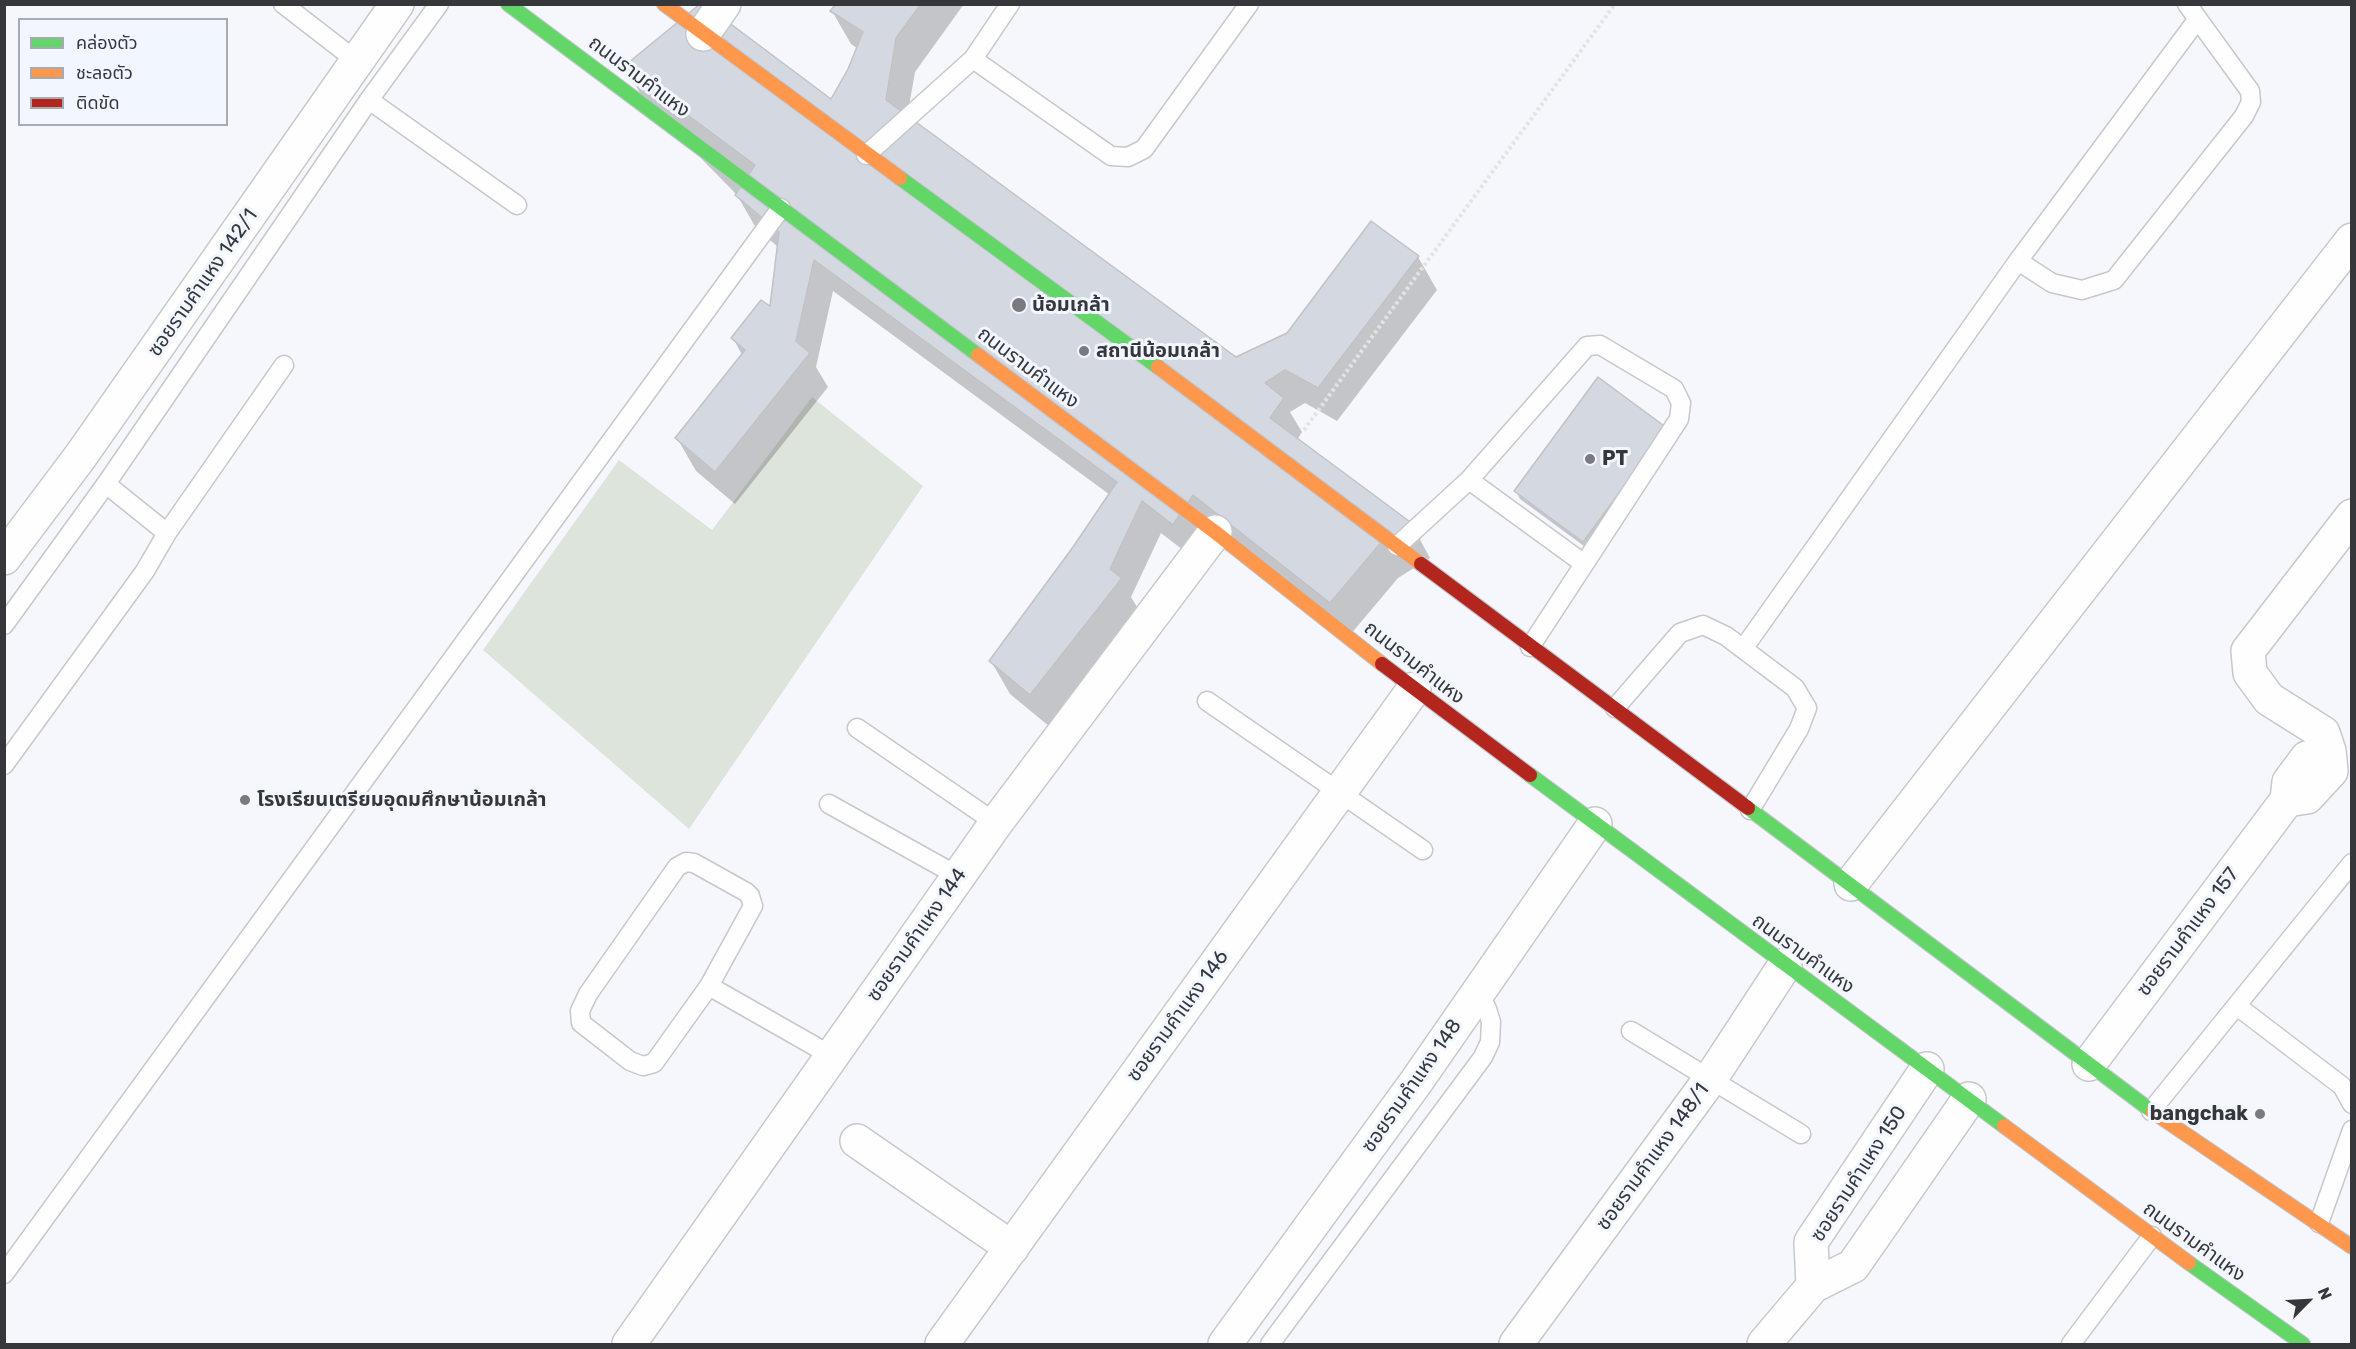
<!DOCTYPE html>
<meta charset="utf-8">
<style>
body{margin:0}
#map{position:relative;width:2356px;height:1349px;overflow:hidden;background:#f5f7fc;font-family:Rubik,"Noto Sans Thai",sans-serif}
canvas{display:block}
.frame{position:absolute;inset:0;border:6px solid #36373b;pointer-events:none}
.legend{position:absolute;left:18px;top:18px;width:210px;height:108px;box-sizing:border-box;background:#f2f6ff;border:2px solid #a7aab1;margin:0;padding:8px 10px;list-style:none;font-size:18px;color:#36373b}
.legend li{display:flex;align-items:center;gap:12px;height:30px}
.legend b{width:30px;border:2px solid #a7aab1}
.north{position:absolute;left:2278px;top:1271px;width:60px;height:60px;-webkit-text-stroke:4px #f2f6ff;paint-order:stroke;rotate:66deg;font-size:16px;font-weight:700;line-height:24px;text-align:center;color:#36373b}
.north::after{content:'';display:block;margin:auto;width:21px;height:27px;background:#36373b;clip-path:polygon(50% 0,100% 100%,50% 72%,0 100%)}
</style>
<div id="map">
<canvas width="2356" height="1349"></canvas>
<div class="frame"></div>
<ul class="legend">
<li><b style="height:8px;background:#63d668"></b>คล่องตัว</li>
<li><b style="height:8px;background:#ff974d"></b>ชะลอตัว</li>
<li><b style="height:8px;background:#b3261e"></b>ติดขัด</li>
</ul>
<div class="north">N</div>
</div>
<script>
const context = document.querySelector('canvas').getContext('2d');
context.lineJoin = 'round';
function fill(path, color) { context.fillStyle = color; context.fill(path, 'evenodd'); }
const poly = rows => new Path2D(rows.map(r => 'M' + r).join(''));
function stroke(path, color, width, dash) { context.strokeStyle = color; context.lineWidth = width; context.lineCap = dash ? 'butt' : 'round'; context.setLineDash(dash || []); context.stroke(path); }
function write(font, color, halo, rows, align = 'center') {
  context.font = font + ' Rubik,"Noto Sans Thai",sans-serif'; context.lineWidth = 6; context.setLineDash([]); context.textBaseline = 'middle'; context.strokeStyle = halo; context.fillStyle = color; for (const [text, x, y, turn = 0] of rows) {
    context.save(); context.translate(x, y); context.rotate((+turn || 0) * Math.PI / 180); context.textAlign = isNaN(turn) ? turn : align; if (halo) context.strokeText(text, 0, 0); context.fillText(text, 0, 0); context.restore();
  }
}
fill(poly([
 [812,397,923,486,689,829,483,650,619,460,712,530]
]), '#dce4db');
fill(poly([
 [838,4,964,4,915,72,907,118,1236,359,1288,335,1418,257,1437,290,1337,421,1305,403,1290,412,1302,432,1297,440,1412,525,1430,558,1398,578,1350,635,1213,527,1192,557,1161,533,1131,597,1140,612,1050,727,1010,694,991,661,1074,548,1110,495,833,291,816,367,828,387,735,504,696,471,677,438,742,355,733,338,771,308,778,247,756,228,737,195,644,100,625,67,831,101,849,70,858,49,851,44,832,11],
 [1666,429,1588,549,1520,499,1516,491]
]), '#0003');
const building = poly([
 [700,4,704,4,831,99,848,69,863,32,830,11,836,4,921,4,896,38,886,100,1236,357,1287,333,1371,221,1419,256,1318,388,1285,370,1265,383,1284,398,1270,418,1413,524,1379,545,1330,603,1193,495,1173,525,1142,501,1110,569,1122,578,1030,695,989,661,1073,547,1117,482,814,260,796,341,810,353,715,472,675,438,745,350,731,338,761,300,770,306,779,232,735,195,755,165,623,67,700,4],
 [1598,377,1667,428,1583,542,1514,491,1598,377]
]);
fill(building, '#d4d8e0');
stroke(building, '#c0c2c6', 1.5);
const lane = poly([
 [283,4,358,62],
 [973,59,1010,4],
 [369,100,517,205],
 [866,155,973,59,1111,156,1128,157,1144,149,1249,4],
 [2018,261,2052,283,2082,290,2114,280,2244,116,2251,102,2250,91,2187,4],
 [1469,480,1583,563],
 [167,533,284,365],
 [1397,546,1469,480,1587,346,1600,345,1674,389,1681,403,1679,419,1530,647],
 [4,625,106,484,369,100,439,4],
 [1743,649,2018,261,2197,20],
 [1207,701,1423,850],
 [1615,708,1680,633,1703,625,1726,636,1795,688,1807,708,1799,729,1750,810],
 [857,728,996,823],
 [4,765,145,571,167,533,106,484],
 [829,804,958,876],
 [686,862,694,863,746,892,750,896,753,906,709,986,654,1063,643,1066,630,1061,581,1023,580,1011,588,994,677,867,686,862],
 [709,986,832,1056],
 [2237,1006,2342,1086,2352,1104],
 [1631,1031,1801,1134],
 [2151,1111,2352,863],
 [2319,1223,2352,1130],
 [4,1274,781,208],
 [1270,1344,1483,1057,1490,1042,1491,1022,1487,1009,1478,992],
 [2071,1344,2152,1236]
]);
const street = poly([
 [703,34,724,4],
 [4,558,80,457,397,4],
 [2287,800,2307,797,2331,771,2329,751,2323,733,2269,699,2250,673,2248,651,2352,516],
 [1851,884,2352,240],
 [2089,1064,2287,800,2289,782,2307,758,2329,751],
 [1927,1069,1811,1242,1813,1286,1853,1266,1969,1099],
 [857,1141,1012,1248],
 [629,1344,996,823,1215,532],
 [942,1344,1414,689],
 [1225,1344,1416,1082,1595,824],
 [1516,1344,1711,1078,1785,965],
 [1764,1344,1813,1286]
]);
const fast = poly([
 [508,4,978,355],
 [900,178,1158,367],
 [1530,775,2004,1126],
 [1748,808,2153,1112],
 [2189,1263,2303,1344]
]);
const slow = poly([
 [664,4,900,178],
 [978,355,1215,532,1382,664],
 [1158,367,1421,564],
 [2153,1112,2352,1247],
 [2004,1126,2189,1263]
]);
const jam = poly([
 [1421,564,1748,808],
 [1382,664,1530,775]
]);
stroke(lane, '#c7c8cc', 21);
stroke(street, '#c7c8cc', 36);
stroke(fast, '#bfc3cd', 16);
stroke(slow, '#bfc3cd', 16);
stroke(jam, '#bfc3cd', 16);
stroke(poly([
 [1304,430,1615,4]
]), '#e1e3e4', 4, [3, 3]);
stroke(lane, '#fefeff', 18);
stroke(street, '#fefeff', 33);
stroke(fast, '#63d668', 14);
stroke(slow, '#ff974d', 14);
stroke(jam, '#b3261e', 14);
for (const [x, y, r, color] of [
 [1019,305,8,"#797a7f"],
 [1084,351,6,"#797a7f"],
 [1590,459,6,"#797a7f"],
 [245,800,6,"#797a7f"],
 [2260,1114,6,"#797a7f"]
]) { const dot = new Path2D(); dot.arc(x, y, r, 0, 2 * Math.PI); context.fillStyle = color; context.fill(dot); stroke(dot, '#f2f6ff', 2); }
write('20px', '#36373b', '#f2f6ff', [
 ["ถนนรามคำแหง",639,77,37],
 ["ซอยรามคำแหง 142/1",203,283,-55],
 ["ถนนรามคำแหง",1028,368,37],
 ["ถนนรามคำแหง",1414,663,38],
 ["ซอยรามคำแหง 157",2188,932,-53],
 ["ซอยรามคำแหง 144",917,935,-55],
 ["ถนนรามคำแหง",1803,954,36],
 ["ซอยรามคำแหง 146",1178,1016,-54],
 ["ซอยรามคำแหง 148",1412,1086,-55],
 ["ซอยรามคำแหง 148/1",1653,1157,-54],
 ["ซอยรามคำแหง 150",1859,1174,-57],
 ["ถนนรามคำแหง",2194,1242,36]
]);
write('bold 20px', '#36373b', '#f2f6ff', [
 ["น้อมเกล้า",1032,305],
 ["สถานีน้อมเกล้า",1096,351],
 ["PT",1602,459],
 ["โรงเรียนเตรียมอุดมศึกษาน้อมเกล้า",257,800],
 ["bangchak",2248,1114,"right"]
], 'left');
</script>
